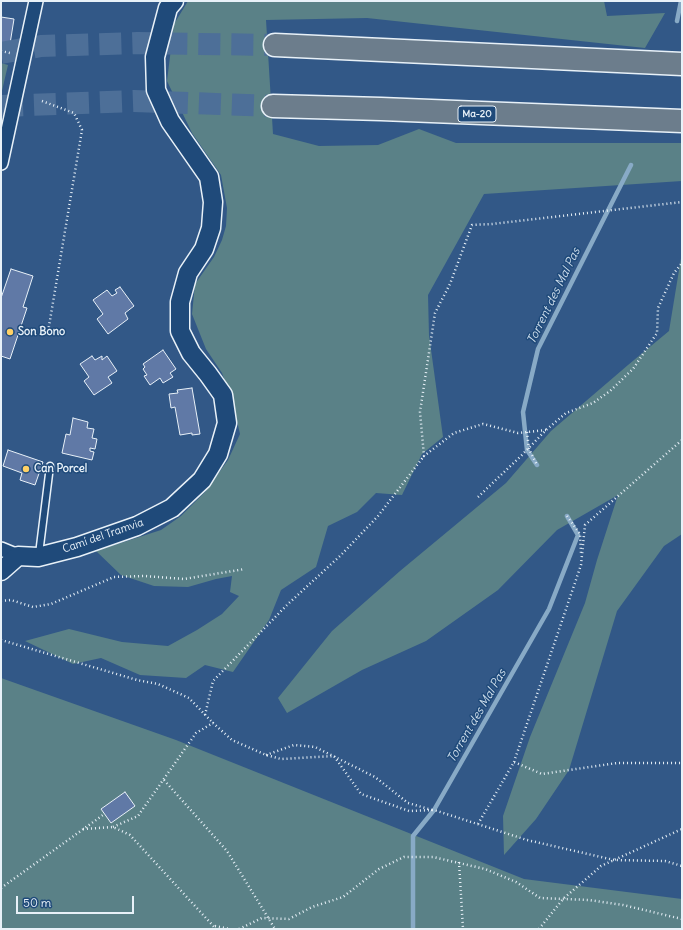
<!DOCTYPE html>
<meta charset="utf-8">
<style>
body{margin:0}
#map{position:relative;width:683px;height:930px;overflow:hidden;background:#325887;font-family:Delius,sans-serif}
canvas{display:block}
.frame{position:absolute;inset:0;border:2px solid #e8f1f8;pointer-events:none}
.scale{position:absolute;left:16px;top:896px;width:118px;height:18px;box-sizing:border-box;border:2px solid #e8f1f8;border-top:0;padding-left:5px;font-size:12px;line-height:14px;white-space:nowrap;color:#e8f1f8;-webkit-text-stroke:3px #1f4a7a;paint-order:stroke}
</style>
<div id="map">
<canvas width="683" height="930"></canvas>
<div class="frame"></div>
<div class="scale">50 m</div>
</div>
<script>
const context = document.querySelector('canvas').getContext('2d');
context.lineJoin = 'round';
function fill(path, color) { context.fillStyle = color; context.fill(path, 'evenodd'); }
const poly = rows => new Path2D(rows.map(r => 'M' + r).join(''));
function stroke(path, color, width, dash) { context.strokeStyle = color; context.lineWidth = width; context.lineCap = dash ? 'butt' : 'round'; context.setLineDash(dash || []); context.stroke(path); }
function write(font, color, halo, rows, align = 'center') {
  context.font = font + ' Delius,sans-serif'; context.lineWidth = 3; context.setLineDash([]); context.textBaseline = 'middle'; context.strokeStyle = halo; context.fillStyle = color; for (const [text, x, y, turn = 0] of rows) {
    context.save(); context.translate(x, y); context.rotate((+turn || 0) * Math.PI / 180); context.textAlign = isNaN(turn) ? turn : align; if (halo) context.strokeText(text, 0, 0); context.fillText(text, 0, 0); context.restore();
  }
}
fill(poly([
 [188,1,604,1,607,16,665,13,645,48,367,18,266,20,273,134,319,146,378,145,419,129,456,143,682,143,682,181,484,194,428,295,429,335,443,437,422,454,402,495,376,493,357,512,328,526,316,567,281,590,269,620,233,672,205,665,186,678,140,675,101,658,73,664,25,641,69,629,122,642,168,646,197,630,222,614,239,596,230,592,232,576,216,579,188,587,154,586,121,575,96,551,161,530,181,516,205,492,228,460,240,434,232,400,222,373,206,349,192,314,195,284,214,257,222,240,226,226,227,208,221,175,192,133,167,81,174,24],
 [1,63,8,65,1,95],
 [682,252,682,534,664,546,617,611,569,770,536,819,504,855,503,816,530,737,585,603,597,560,618,495,557,530,498,590,426,641,362,670,287,713,278,698,332,631,400,571,506,483,551,431,628,365,669,331],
 [1,678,176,740,524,879,682,899,682,929,1,929]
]), '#5a8187');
stroke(poly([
 [677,21,681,1],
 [537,465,527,450,523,412,538,349,631,165],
 [413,929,413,836,434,810,549,609,578,535,567,516]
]), '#88aac6', 4.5);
const building = poly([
 [1,17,14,19,9,50,1,49,1,17],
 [11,269,33,276,23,307,27,308,10,359,1,356,1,298,11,269],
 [120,287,134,306,125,313,128,319,108,334,97,319,103,314,93,300,107,290,112,296,117,293,115,290,120,287],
 [163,350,176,369,170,373,173,377,163,383,160,378,150,385,144,376,147,375,143,369,145,367,143,364,163,350],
 [92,356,95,360,102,356,102,360,107,356,117,371,108,377,112,383,94,395,84,381,89,377,80,364,92,356],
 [192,388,200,434,192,435,192,433,180,435,175,407,171,408,169,394,178,393,177,390,192,388],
 [73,418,88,422,87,428,94,429,92,438,97,439,95,449,90,448,90,451,94,452,92,460,62,453,66,434,70,435,73,418],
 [8,450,43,462,35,485,20,480,22,473,3,466,8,450],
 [125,792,135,806,111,823,101,809,125,792]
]);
fill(building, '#6079a6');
stroke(building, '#e8f1f8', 1);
stroke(poly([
 [1,53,41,46,137,43,275,45],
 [1,106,134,101,273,106]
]), '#4d6f98', 22, [22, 11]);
const lane = poly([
 [39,554,50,466]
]);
const street = poly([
 [1,163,36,1],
 [1,549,18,556]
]);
const secondary = poly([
 [1,571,18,556,38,557,77,547,137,526,172,508,202,480,218,454,227,423,223,395,208,374,191,353,180,331,180,302,188,273,204,249,211,228,213,202,209,177,170,121,156,90,155,57,168,8,174,1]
]);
const highway = poly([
 [275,45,682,64],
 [273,106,381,109,682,121]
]);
stroke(lane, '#e8f1f8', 9);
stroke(street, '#e8f1f8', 16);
stroke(secondary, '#e8f1f8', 21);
stroke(highway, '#e8f1f8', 25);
stroke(poly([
 [1,51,10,53],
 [42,101,74,113,82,130,47,338],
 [546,430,518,433,483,424,454,433,424,456,420,412,435,313,450,284,472,225,492,224,682,202],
 [527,432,529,449,537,465],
 [478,497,522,455,546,430,566,413,593,403,610,391,633,369,657,333,658,308,674,273,682,263],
 [567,516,580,534,581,553],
 [1,601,11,600,33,607,51,604,114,577,145,576,184,579,245,569],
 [1,640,137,680,158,684,189,698,213,723],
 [205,715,213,681,288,604,341,555,378,516,424,456],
 [266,755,294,745,315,747,375,777,408,803,432,810],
 [514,762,581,565,585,525,682,440],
 [164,780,227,851,275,929],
 [478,824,514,762,542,774,617,763,682,763],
 [113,827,138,816,196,733,213,723,232,740,266,755,281,759,334,756,361,794,409,811,434,810,527,840,614,860,665,861,682,866],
 [83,829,113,827,130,835,216,929],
 [459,862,463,929],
 [1,888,103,815],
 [215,926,230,929],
 [239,929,262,918,289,919,312,907,343,897,379,869,404,857,433,857,485,869,516,882,540,898,589,900,623,905,682,919],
 [539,929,563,899,601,866,682,829]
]), '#e8f1f8', 2.5, [1, 3]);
stroke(lane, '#1f4a7a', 6);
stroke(street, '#1f4a7a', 13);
stroke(secondary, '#1f4a7a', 18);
stroke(highway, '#6c7d8c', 22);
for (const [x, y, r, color] of [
 [10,332,4,"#ffd166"],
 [26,469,4,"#ffd166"]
]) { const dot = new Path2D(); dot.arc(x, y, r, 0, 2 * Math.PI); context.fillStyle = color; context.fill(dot); stroke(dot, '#1f4a7a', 1.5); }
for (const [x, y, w] of [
 [477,114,38]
]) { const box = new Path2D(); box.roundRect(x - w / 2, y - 8, w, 16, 3); context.fillStyle = '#1f4a7a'; context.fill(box); stroke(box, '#e8f1f8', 1); }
write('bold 10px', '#e8f1f8', null, [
 ["Ma-20",477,114]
]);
write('bold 11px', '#e8f1f8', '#1f4a7a', [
 ["Son Bono",18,332],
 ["Can Porcel",34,469]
], 'left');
write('11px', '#e8f1f8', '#1f4a7a', [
 ["Camí del Tramvia",103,536,-19]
]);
write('italic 12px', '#d0dfec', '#1f4a7a', [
 ["Torrent des Mal Pas",554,296,-64],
 ["Torrent des Mal Pas",477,716,-60]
]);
</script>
